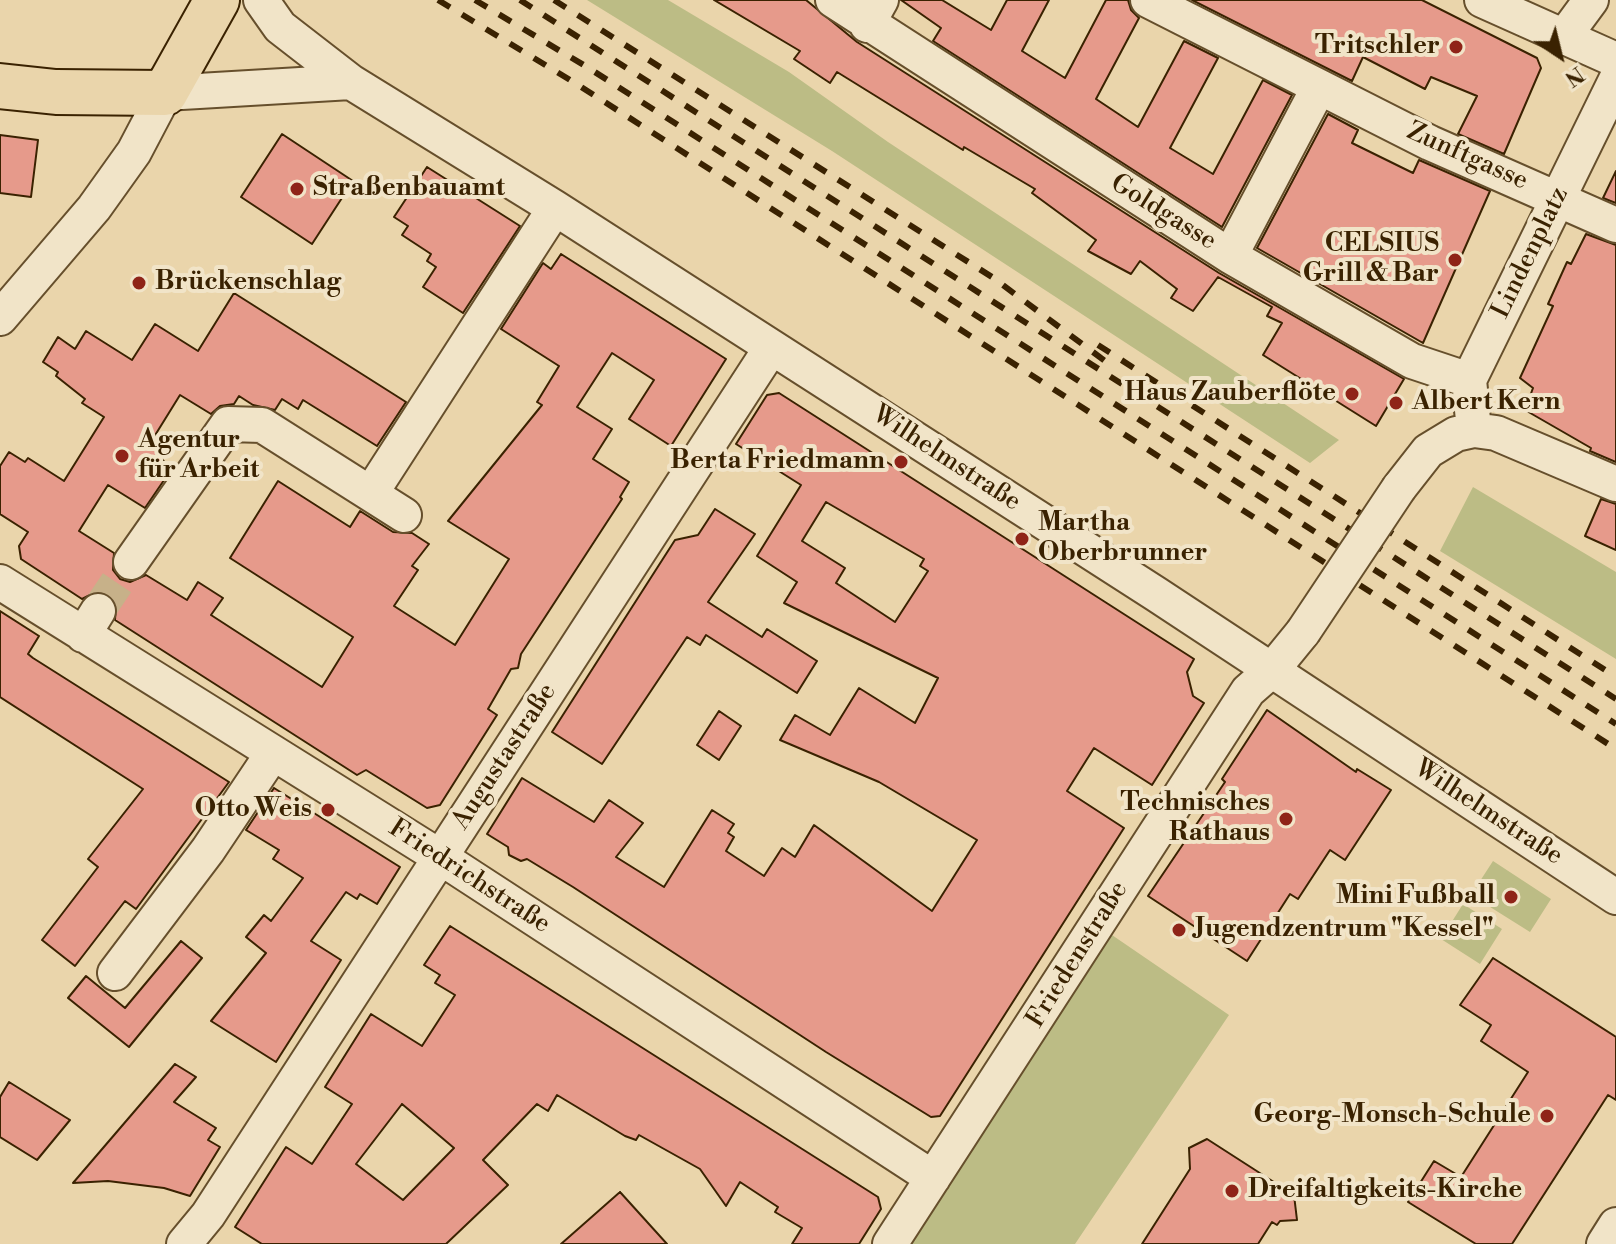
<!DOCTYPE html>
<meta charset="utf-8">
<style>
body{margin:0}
#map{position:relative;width:1616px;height:1244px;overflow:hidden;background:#ead5ab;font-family:"Libre Bodoni",serif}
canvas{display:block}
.north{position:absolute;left:1520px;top:16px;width:80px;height:80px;-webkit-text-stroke:6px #f1e4c8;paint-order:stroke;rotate:145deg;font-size:22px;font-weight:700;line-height:32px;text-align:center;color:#3a2201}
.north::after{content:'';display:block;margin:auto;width:28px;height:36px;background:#3a2201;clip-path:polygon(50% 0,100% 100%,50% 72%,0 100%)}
</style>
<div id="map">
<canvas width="1616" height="1244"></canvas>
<div class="north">N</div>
</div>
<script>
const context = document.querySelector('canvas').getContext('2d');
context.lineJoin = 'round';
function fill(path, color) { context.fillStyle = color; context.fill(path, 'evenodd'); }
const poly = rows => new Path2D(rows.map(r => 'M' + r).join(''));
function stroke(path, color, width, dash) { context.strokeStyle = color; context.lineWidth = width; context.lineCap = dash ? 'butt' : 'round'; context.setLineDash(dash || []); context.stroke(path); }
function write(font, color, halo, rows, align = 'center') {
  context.font = font + ' "Libre Bodoni",serif'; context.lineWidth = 8; context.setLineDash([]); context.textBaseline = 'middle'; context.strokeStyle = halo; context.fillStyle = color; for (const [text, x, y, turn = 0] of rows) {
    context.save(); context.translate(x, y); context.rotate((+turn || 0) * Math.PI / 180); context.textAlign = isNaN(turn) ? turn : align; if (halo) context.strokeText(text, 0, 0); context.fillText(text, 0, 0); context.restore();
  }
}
fill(poly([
 [587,0,668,0,789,72,888,142,1339,440,1310,463,832,151],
 [1473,487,1616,572,1616,659,1440,551],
 [1493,861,1551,899,1530,932,1471,895],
 [1463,904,1502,929,1480,964,1441,939],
 [1109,933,1229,1015,1075,1244,904,1244]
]), '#bcbc85');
const building = poly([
 [714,0,806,0,857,42,1219,273,1404,379,1376,426,1263,355,1282,323,1267,316,1272,307,1218,277,1193,311,1171,298,1177,289,1140,261,1131,274,1088,251,1096,240,1032,193,1035,189,964,147,963,150,837,72,830,83,794,59,800,51,714,0],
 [901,0,942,0,991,30,1007,0,1049,0,1022,51,1065,78,1106,0,1128,0,1131,10,1139,18,1096,99,1138,127,1184,41,1218,58,1170,148,1213,174,1263,80,1292,95,1222,227,933,41,941,28,901,0],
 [1192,0,1422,0,1537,58,1541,68,1504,154,1458,134,1477,96,1431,77,1425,89,1363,57,1352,81,1192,0],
 [1328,114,1358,130,1352,143,1413,173,1419,160,1490,191,1423,343,1257,248,1328,114],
 [282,134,353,181,312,244,241,197,282,134],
 [0,135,38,140,31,197,0,193,0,135],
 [427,167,520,226,463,313,423,287,436,267,427,261,431,254,402,235,408,226,394,217,427,167],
 [1616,171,1616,203,1603,198,1616,171],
 [1586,234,1616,245,1616,462,1590,451,1591,448,1525,410,1533,388,1520,378,1553,306,1548,304,1567,262,1571,264,1586,234],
 [561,254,726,359,671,446,629,419,654,380,612,353,577,407,612,429,593,459,629,482,620,497,622,499,521,654,518,668,511,669,488,709,497,715,440,805,427,808,366,770,357,775,115,620,116,602,109,595,98,591,82,599,21,559,19,546,28,532,0,514,0,466,9,452,25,462,28,458,64,481,104,417,82,403,85,399,56,376,58,372,43,362,58,337,75,349,86,331,132,360,155,324,198,351,234,293,406,402,377,446,303,400,298,409,282,399,275,410,253,405,239,396,234,404,220,406,211,414,180,395,149,445,165,455,162,460,173,467,145,508,108,485,79,531,114,553,113,570,120,579,130,582,146,575,187,600,198,582,223,598,211,615,322,687,353,637,230,558,278,481,350,527,360,511,393,532,412,533,429,544,412,566,418,570,394,606,455,645,509,559,448,521,542,405,537,402,559,366,501,329,543,263,551,269,561,254],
 [779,393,1194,659,1187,672,1193,696,1204,703,1152,785,1094,748,1067,791,1124,828,940,1116,931,1117,826,1052,573,887,527,859,521,861,509,855,508,847,487,834,522,778,594,822,609,800,643,823,616,857,664,887,712,810,734,824,728,833,734,837,726,851,764,876,782,848,795,857,814,825,932,911,977,840,879,782,780,740,795,715,830,735,859,688,915,723,938,678,784,603,797,582,757,556,801,485,736,444,767,395,779,393],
 [826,502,924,559,920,566,928,571,895,622,836,583,845,568,802,541,826,502],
 [1601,499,1616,504,1616,550,1585,536,1601,499],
 [715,509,755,534,708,602,762,637,767,629,817,661,797,693,706,635,700,645,687,637,602,764,552,732,675,540,698,535,715,509],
 [0,611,39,636,28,654,33,658,229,782,136,909,125,901,75,966,42,940,98,867,88,859,143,789,0,697,0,611],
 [1267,710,1356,772,1357,769,1391,790,1345,860,1330,850,1298,899,1290,894,1247,961,1148,896,1225,782,1222,779,1267,710],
 [719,711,741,726,719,760,697,745,719,711],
 [274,788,400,867,377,904,360,894,357,899,346,892,311,941,341,960,276,1062,211,1021,266,953,246,937,264,915,271,921,303,878,273,859,279,850,246,830,274,788],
 [450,926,878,1197,881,1209,859,1244,792,1244,802,1228,775,1212,778,1207,740,1182,726,1206,700,1169,639,1135,636,1140,625,1136,557,1095,548,1111,537,1104,483,1160,508,1185,446,1244,262,1244,235,1227,286,1147,312,1164,352,1104,325,1087,371,1014,422,1046,455,995,435,983,440,975,424,965,450,926],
 [402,1104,454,1148,403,1200,356,1164,402,1104],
 [181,941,202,958,129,1047,68,998,86,976,125,1008,181,941],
 [1493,958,1616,1037,1616,1100,1608,1095,1512,1244,1476,1244,1408,1202,1434,1161,1461,1177,1528,1072,1481,1041,1491,1025,1460,1005,1493,958],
 [175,1064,196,1077,174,1102,216,1128,208,1140,220,1147,190,1196,164,1188,108,1181,73,1183,175,1064],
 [9,1082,70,1120,37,1160,0,1137,0,1097,9,1082],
 [1207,1139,1294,1195,1297,1220,1280,1221,1277,1225,1272,1222,1258,1244,1142,1244,1190,1169,1189,1148,1207,1139],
 [620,1192,667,1244,561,1244,620,1192]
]);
fill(building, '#e69a8b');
stroke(building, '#3a2201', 2);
stroke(poly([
 [98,611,131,562]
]), '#c7b189', 34, [34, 17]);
const minor = poly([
 [261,0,280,27,351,82,555,208,1156,594,1616,897],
 [833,0,1230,256,1412,361,1469,380],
 [1148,0,1430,143,1616,225],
 [1482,0,1616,60],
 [867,25,881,0],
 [1563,38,1591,0],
 [1230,256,1318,89],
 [0,318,94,208,134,152,165,93,351,82],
 [1474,430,1469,380,1616,80],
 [1399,488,1428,451,1456,434,1474,430,1496,433,1616,484],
 [371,493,555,208],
 [131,562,228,424,262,425,404,515],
 [0,582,440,857,933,1178],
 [83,635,98,611],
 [115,973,208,850,273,753],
 [184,1244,208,1215,771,348],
 [890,1244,1248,691,1272,670,1303,632],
 [1604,1244,1616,1225]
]);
const major = poly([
 [0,86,56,92,165,93,217,0]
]);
stroke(minor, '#664f2c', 38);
stroke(major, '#3a2201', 48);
stroke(minor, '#f1e4c8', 34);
stroke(major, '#ead5ab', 44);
stroke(poly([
 [438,0,575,83,1616,749],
 [475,0,587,67,1616,724],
 [520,0,1616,699],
 [554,0,992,277,1105,361],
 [1098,345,1616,677]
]), '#3a2201', 6, [14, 14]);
const minorBridge = poly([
 [1303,632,1399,488]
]);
stroke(minorBridge, '#664f2c', 38, []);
stroke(minorBridge, '#f1e4c8', 34);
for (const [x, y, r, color] of [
 [1456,47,8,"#8f2418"],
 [297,189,8,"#8f2418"],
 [1455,260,8,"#8f2418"],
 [139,283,8,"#8f2418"],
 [1352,394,8,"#8f2418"],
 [1396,403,8,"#8f2418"],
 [122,456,8,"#8f2418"],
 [901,462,8,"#8f2418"],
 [1022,539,8,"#8f2418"],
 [328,810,8,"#8f2418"],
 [1286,819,8,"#8f2418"],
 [1511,897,8,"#8f2418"],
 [1179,930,8,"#8f2418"],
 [1547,1116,8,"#8f2418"],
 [1232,1191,8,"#8f2418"]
]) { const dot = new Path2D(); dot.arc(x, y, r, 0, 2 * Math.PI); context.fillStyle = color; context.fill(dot); stroke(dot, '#f1e4c8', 3); }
write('bold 26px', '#3a2201', '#f1e4c8', [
 ["Tritschler",1440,47],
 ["Straßenbauamt",313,189,"left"],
 ["CELSIUS",1439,245],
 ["Grill & Bar",1439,275],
 ["Brückenschlag",155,283,"left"],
 ["Haus Zauberflöte",1336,394],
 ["Albert Kern",1412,403,"left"],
 ["Agentur",138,441,"left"],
 ["für Arbeit",138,471,"left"],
 ["Berta Friedmann",885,462],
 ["Martha",1038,524,"left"],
 ["Oberbrunner",1038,554,"left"],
 ["Technisches",1270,804],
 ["Rathaus",1270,834],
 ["Otto Weis",312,810],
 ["Mini Fußball",1495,897],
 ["Jugendzentrum \"Kessel\"",1195,930,"left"],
 ["Georg-Monsch-Schule",1531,1116],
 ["Dreifaltigkeits-Kirche",1248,1191,"left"]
], 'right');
write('26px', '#3a2201', '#f1e4c8', [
 ["Zunftgasse",1467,157,24],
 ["Goldgasse",1163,213,32],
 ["Lindenplatz",1531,253,-64],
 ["Wilhelmstraße",946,459,33],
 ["Augustastraße",505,757,-57],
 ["Wilhelmstraße",1488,813,33],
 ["Friedrichstraße",469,877,33],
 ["Friedenstraße",1078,955,-58]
]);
</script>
